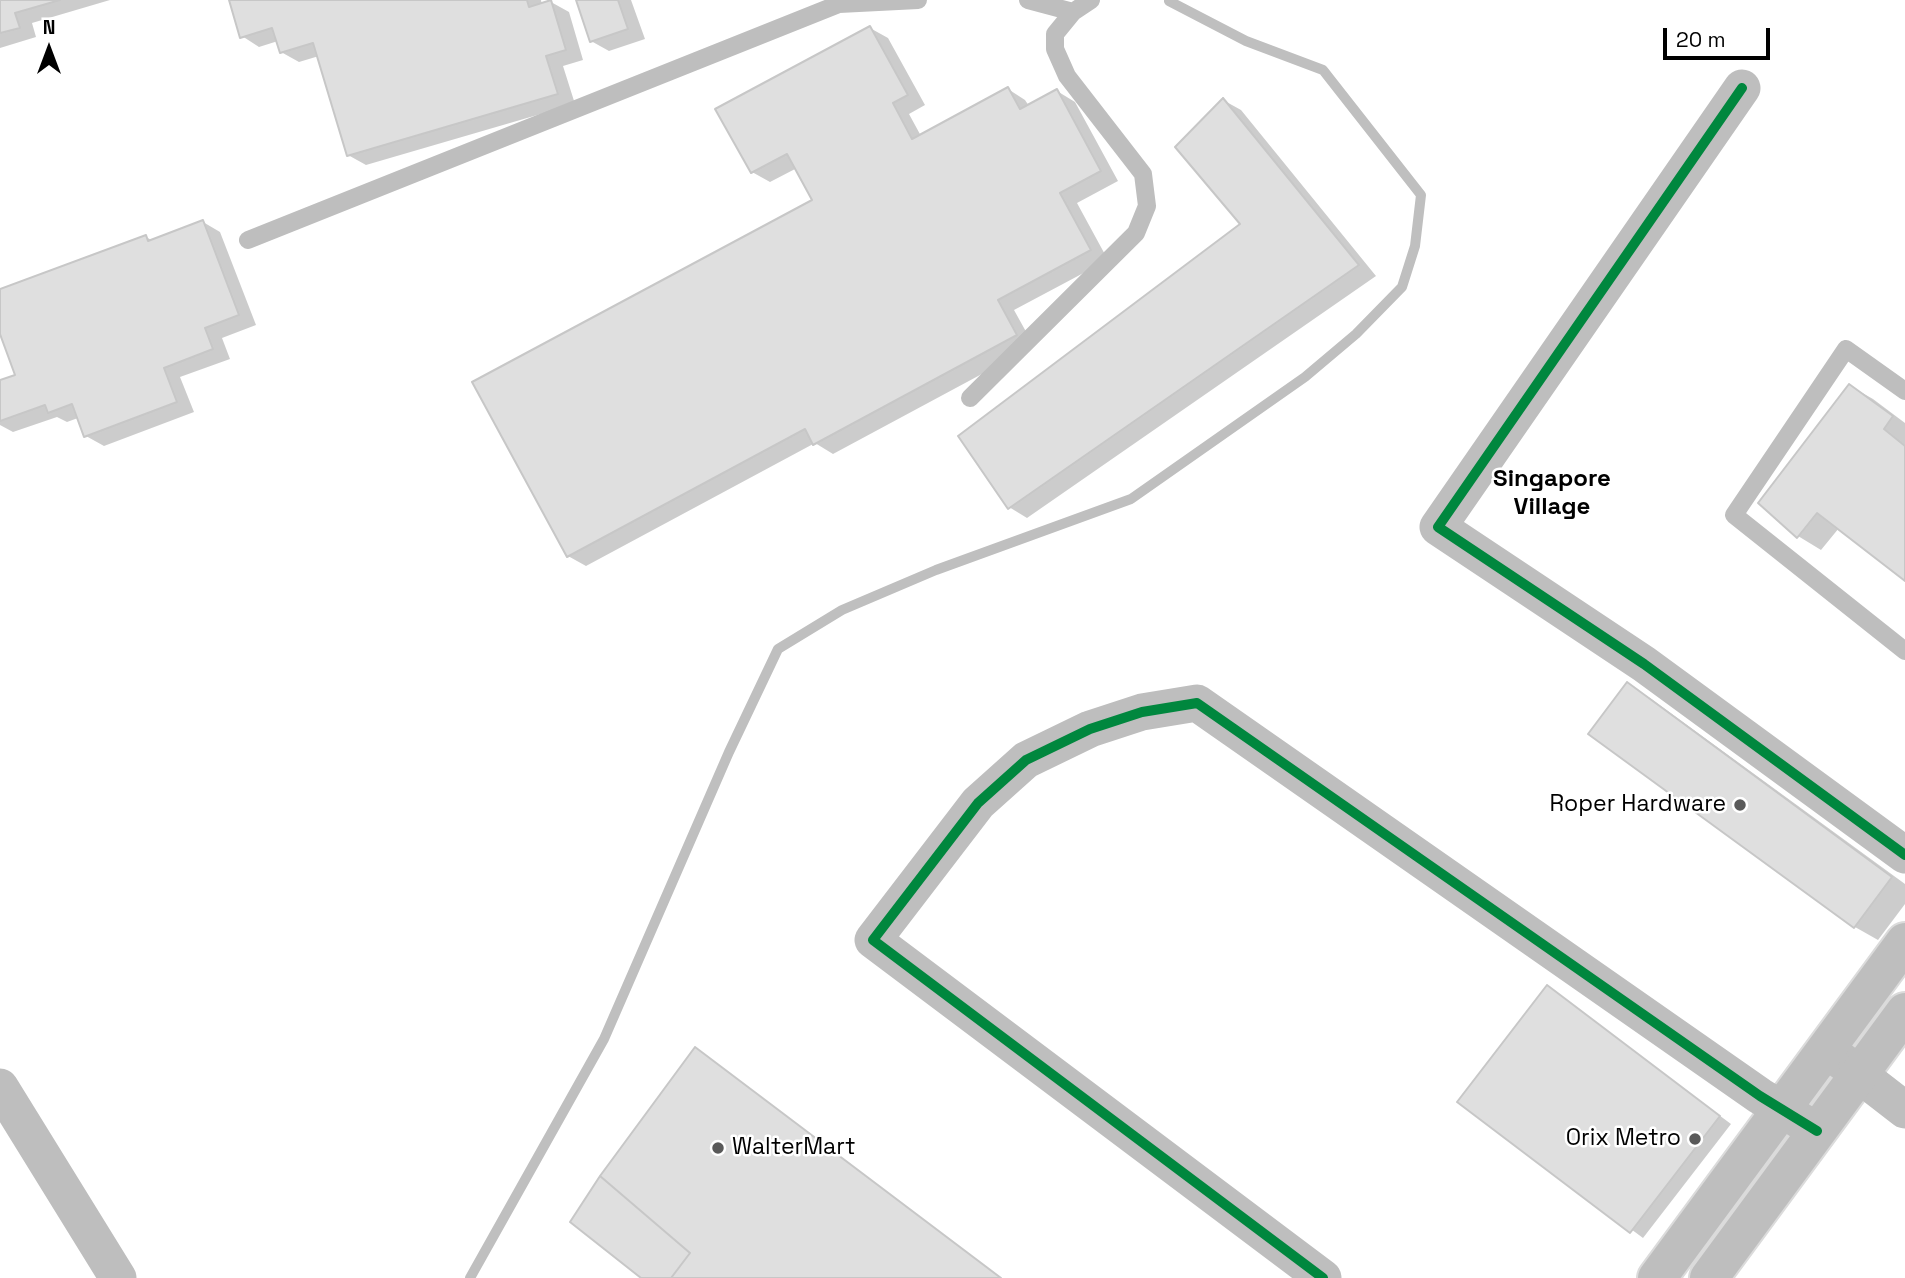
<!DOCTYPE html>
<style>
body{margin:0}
#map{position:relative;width:1905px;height:1278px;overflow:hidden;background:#fff;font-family:"Space Grotesk",sans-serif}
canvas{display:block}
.north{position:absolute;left:14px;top:14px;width:70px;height:70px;-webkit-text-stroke:5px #fff;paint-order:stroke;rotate:0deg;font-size:19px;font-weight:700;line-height:28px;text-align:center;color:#000}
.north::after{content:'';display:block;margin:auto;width:24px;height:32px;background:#000;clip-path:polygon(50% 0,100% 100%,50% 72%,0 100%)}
.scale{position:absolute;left:1663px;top:28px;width:107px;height:32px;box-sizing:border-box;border:4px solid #000;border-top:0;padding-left:9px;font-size:21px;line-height:24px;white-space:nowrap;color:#000;-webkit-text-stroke:5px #fff;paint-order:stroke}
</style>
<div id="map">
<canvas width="1905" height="1278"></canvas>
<div class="north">N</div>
<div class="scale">20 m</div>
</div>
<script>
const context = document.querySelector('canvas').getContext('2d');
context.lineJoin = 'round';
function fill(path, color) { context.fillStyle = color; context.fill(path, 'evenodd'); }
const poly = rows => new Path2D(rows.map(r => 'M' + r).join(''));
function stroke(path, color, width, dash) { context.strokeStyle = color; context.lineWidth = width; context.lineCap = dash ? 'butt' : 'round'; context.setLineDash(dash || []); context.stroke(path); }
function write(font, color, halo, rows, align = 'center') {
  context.font = font + ' "Space Grotesk",sans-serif'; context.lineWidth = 5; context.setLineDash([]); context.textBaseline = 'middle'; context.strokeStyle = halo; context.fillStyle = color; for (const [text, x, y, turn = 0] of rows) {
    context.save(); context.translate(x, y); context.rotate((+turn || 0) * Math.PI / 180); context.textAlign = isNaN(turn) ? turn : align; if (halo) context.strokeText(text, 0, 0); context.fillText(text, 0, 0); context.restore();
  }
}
fill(poly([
 [0,0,110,0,32,23,36,37,0,48],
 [231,0,541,0,542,5,551,2,569,12,583,60,563,66,575,104,366,165,348,155,319,56,299,62,281,52,278,41,259,47,242,36],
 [577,0,631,0,645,39,609,51,591,41],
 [870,28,888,38,925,105,909,114,921,136,1008,89,1025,100,1029,106,1057,91,1075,102,1118,181,1077,203,1108,260,1014,310,1034,346,833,454,815,443,586,566,568,556,814,201,797,168,770,182,752,172],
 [1223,100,1241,110,1376,276,1027,518,1009,507,1243,224],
 [203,222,220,232,256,325,222,338,230,359,180,377,194,412,104,446,86,436,78,418,67,422,57,417,13,432,0,425,0,382,18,376,0,329,0,291,146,237,153,241],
 [1850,386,1873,399,1905,423,1905,579,1839,528,1821,550,1798,536],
 [1627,684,1650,698,1905,884,1905,904,1878,940,1855,927,1591,733],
 [1547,987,1731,1124,1643,1238,1460,1102],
 [696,1049,707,1056,1001,1278,644,1278]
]), '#0003');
stroke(poly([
 [470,1278,604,1039,729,752,778,649,842,610,936,570,1131,499,1305,377,1356,334,1402,287,1415,246,1421,195,1323,70,1246,41,1169,1]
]), '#bfbfbf', 10);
const building = poly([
 [0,0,60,0,15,13,20,28,0,33,0,0],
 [229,0,527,0,529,7,551,0,566,50,546,56,558,94,347,156,313,43,280,53,272,28,240,38,229,0],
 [576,0,618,0,628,29,590,42,576,0],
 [870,26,908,95,893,103,912,139,1008,87,1020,109,1057,89,1101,171,1060,193,1091,250,998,300,1017,335,813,445,805,429,567,557,472,382,812,200,787,154,751,173,715,109,870,26],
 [1223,98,1359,265,1008,509,958,436,1240,224,1175,147,1223,98],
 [203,220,239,315,205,328,213,349,164,368,177,402,84,437,72,404,48,413,45,405,0,421,0,380,15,375,0,334,0,289,146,235,148,241,203,220],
 [1849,384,1893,416,1884,429,1905,446,1905,581,1817,513,1797,538,1758,503,1849,384],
 [1627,682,1892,877,1854,928,1588,734,1627,682],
 [1547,985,1720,1116,1630,1233,1457,1102,1547,985],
 [695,1047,1001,1278,671,1278,690,1253,600,1176,695,1047],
 [600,1176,690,1253,671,1278,641,1278,570,1222,600,1176]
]);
fill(building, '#dfdfdf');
stroke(building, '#c7c7c7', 2);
const trunk = poly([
 [1657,1278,1905,942],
 [1709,1278,1905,1012]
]);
stroke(trunk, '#dbdbdb', 42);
stroke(poly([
 [1028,0,1073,12],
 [248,240,839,4,918,0],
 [1905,391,1846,349,1734,515,1905,651],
 [970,398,1136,233,1147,206,1143,174,1067,76,1055,49,1055,34,1073,12,1091,0]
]), '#bebebe', 18);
stroke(poly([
 [1742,88,1438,527,1644,664,1905,855],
 [1834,1055,1905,1110],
 [0,1087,118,1278],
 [1323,1278,873,940,978,803,1026,760,1090,729,1142,712,1197,703,1760,1096,1817,1131]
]), '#bebebe', 37);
stroke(trunk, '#bebebe', 38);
stroke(poly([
 [1742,88,1438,527,1644,664,1905,855],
 [1323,1278,873,940,978,803,1026,760,1090,729,1142,712,1197,703,1760,1096,1817,1131]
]), '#00873e', 10);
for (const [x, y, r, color] of [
 [1740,805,7,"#595959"],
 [1695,1139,7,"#595959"],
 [718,1148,7,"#595959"]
]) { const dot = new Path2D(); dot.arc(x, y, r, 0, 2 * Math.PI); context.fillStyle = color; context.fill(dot); stroke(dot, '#fff', 2.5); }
write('23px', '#000', '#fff', [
 ["Roper Hardware",1726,805],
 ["Orix Metro",1681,1139],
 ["WalterMart",732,1148,"left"]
], 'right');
write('bold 24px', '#000', '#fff', [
 ["Singapore",1552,479],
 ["Village",1552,507]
]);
</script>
